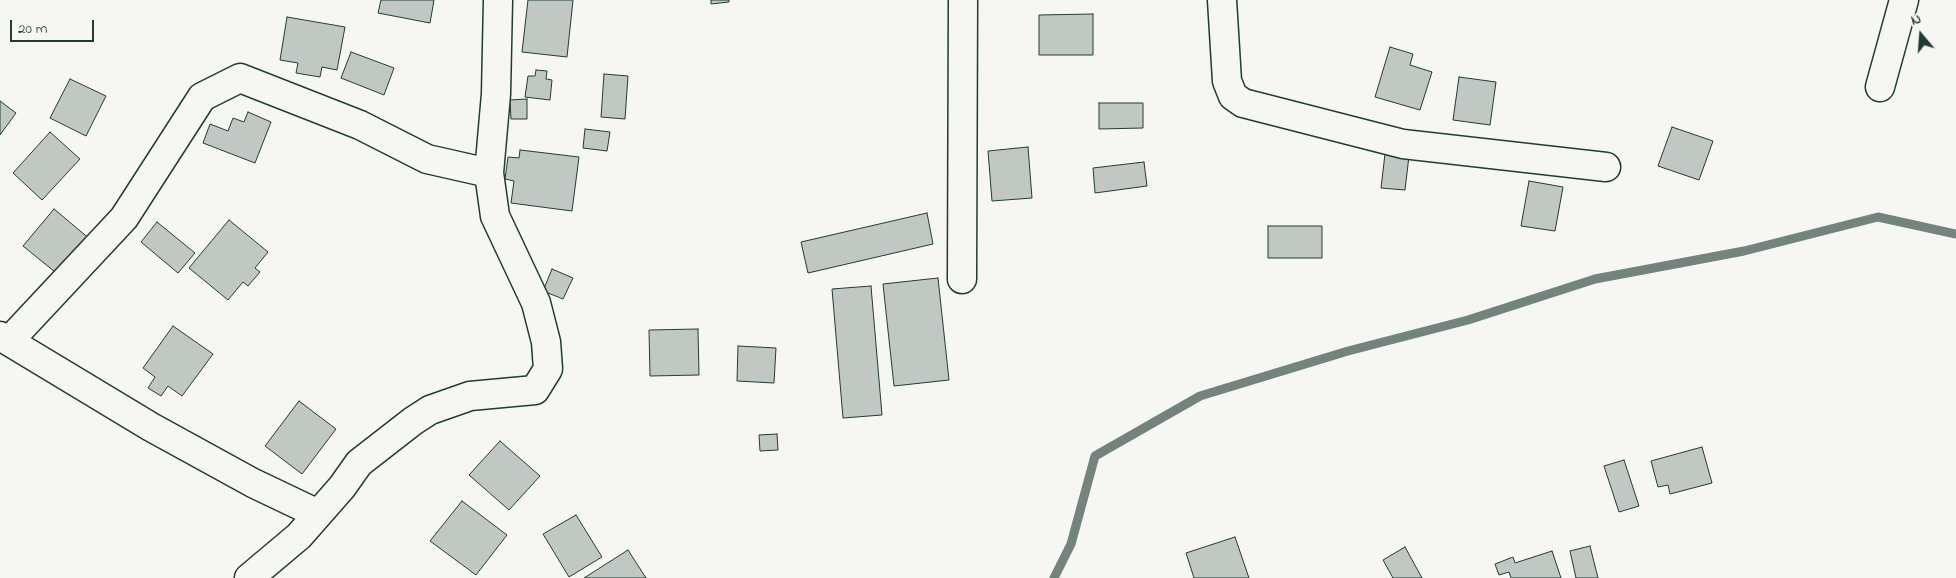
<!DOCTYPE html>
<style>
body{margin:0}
#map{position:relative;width:1956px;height:578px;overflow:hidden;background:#f6f6f2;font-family:"Indie Flower",sans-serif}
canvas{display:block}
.north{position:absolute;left:1896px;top:10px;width:50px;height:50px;-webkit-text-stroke:4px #f6f6f2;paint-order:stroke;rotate:342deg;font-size:14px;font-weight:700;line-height:20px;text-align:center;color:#1f3d34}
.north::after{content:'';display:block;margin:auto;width:18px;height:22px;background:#1f3d34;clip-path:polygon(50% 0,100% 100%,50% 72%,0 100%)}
.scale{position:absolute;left:10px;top:20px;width:84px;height:22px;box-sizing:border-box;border:2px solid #1f3d34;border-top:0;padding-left:6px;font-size:15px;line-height:18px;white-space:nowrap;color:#1f3d34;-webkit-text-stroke:4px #f6f6f2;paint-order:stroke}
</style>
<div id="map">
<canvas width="1956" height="578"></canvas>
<div class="north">N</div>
<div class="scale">20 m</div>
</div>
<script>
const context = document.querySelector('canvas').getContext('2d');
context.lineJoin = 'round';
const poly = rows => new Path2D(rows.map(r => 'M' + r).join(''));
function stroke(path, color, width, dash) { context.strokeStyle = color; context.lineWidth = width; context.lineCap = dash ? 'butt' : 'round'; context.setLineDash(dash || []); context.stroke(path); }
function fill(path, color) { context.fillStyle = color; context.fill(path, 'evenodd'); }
stroke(poly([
 [1054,578,1071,544,1095,456,1200,396,1348,351,1468,320,1595,279,1744,251,1878,217,1956,234]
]), '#72847d', 9);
const building = poly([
 [381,0,434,0,430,23,378,13,381,0],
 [528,0,573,0,567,57,522,52,528,0],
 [711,0,729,0,729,2,711,4,711,0],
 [1093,14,1093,55,1039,55,1039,15,1093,14],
 [287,17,345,27,337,70,322,67,320,77,296,73,298,63,280,60,287,17],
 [1390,47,1413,54,1410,65,1432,72,1420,110,1375,97,1390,47],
 [351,52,394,68,384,95,341,78,351,52],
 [536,70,547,71,546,79,552,80,550,100,525,97,528,76,535,76,536,70],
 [604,74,628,76,625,119,601,117,604,74],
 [1459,77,1496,82,1490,125,1453,120,1459,77],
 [70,79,106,96,86,136,50,118,70,79],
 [527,99,527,119,511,119,510,100,527,99],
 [0,101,16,113,0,135,0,101],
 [1099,103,1143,103,1143,128,1099,129,1099,103],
 [248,112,271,122,255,163,203,143,210,124,228,131,233,118,244,122,248,112],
 [1672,127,1713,141,1699,180,1658,166,1672,127],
 [585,129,610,132,607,151,583,148,585,129],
 [50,132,80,159,42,200,13,173,50,132],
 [1028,147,1032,198,992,201,988,151,1028,147],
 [520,150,579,157,572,211,511,203,514,181,505,179,508,157,519,158,520,150],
 [1385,154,1409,156,1405,190,1381,188,1385,154],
 [1144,162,1147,186,1095,193,1093,168,1144,162],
 [1529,181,1563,187,1555,231,1521,226,1529,181],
 [54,209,91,240,60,276,23,246,54,209],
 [927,213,933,244,808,273,801,242,927,213],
 [229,220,268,252,255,268,260,272,248,286,243,282,228,300,189,268,229,220],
 [157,222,195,253,178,273,141,242,157,222],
 [1268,226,1322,226,1322,258,1268,258,1268,226],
 [552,269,573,278,563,299,543,291,552,269],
 [938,278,949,380,894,386,883,284,938,278],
 [871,286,882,415,843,418,832,289,871,286],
 [173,326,213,354,182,396,168,386,161,396,148,388,155,377,143,368,173,326],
 [698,329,699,375,650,376,649,330,698,329],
 [738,346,776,348,774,383,737,381,738,346],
 [299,401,336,429,302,474,265,446,299,401],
 [777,434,778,450,760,451,759,435,777,434],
 [500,441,540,476,509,510,469,475,500,441],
 [1702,447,1712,483,1670,494,1668,485,1658,487,1651,461,1702,447],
 [1624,460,1639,506,1619,512,1604,466,1624,460],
 [462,501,507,535,476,575,430,541,462,501],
 [576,515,602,557,569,577,543,534,576,515],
 [1235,537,1249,578,1194,578,1186,553,1235,537],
 [1590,546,1598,578,1576,578,1570,551,1590,546],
 [1405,547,1422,578,1393,578,1383,560,1405,547],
 [628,550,646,578,584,578,628,550],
 [1552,551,1561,578,1511,578,1509,572,1499,575,1495,564,1513,557,1515,563,1552,551]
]);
fill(building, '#c1c8c3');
stroke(building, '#1f3d34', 1);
const minor = poly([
 [1222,0,1227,81,1233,96,1243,103,1403,144,1606,167],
 [1880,87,1904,0],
 [962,279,963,0],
 [0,336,151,427,253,483,318,514],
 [9,341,124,218,202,97,240,78,360,125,427,159,489,173],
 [249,578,299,536,342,487,359,463,413,421,430,410,470,396,535,390,548,369,546,342,536,303,495,216,489,173,496,94,498,0]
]);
stroke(minor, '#1f3d34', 31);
stroke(minor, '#f6f6f2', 28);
</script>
